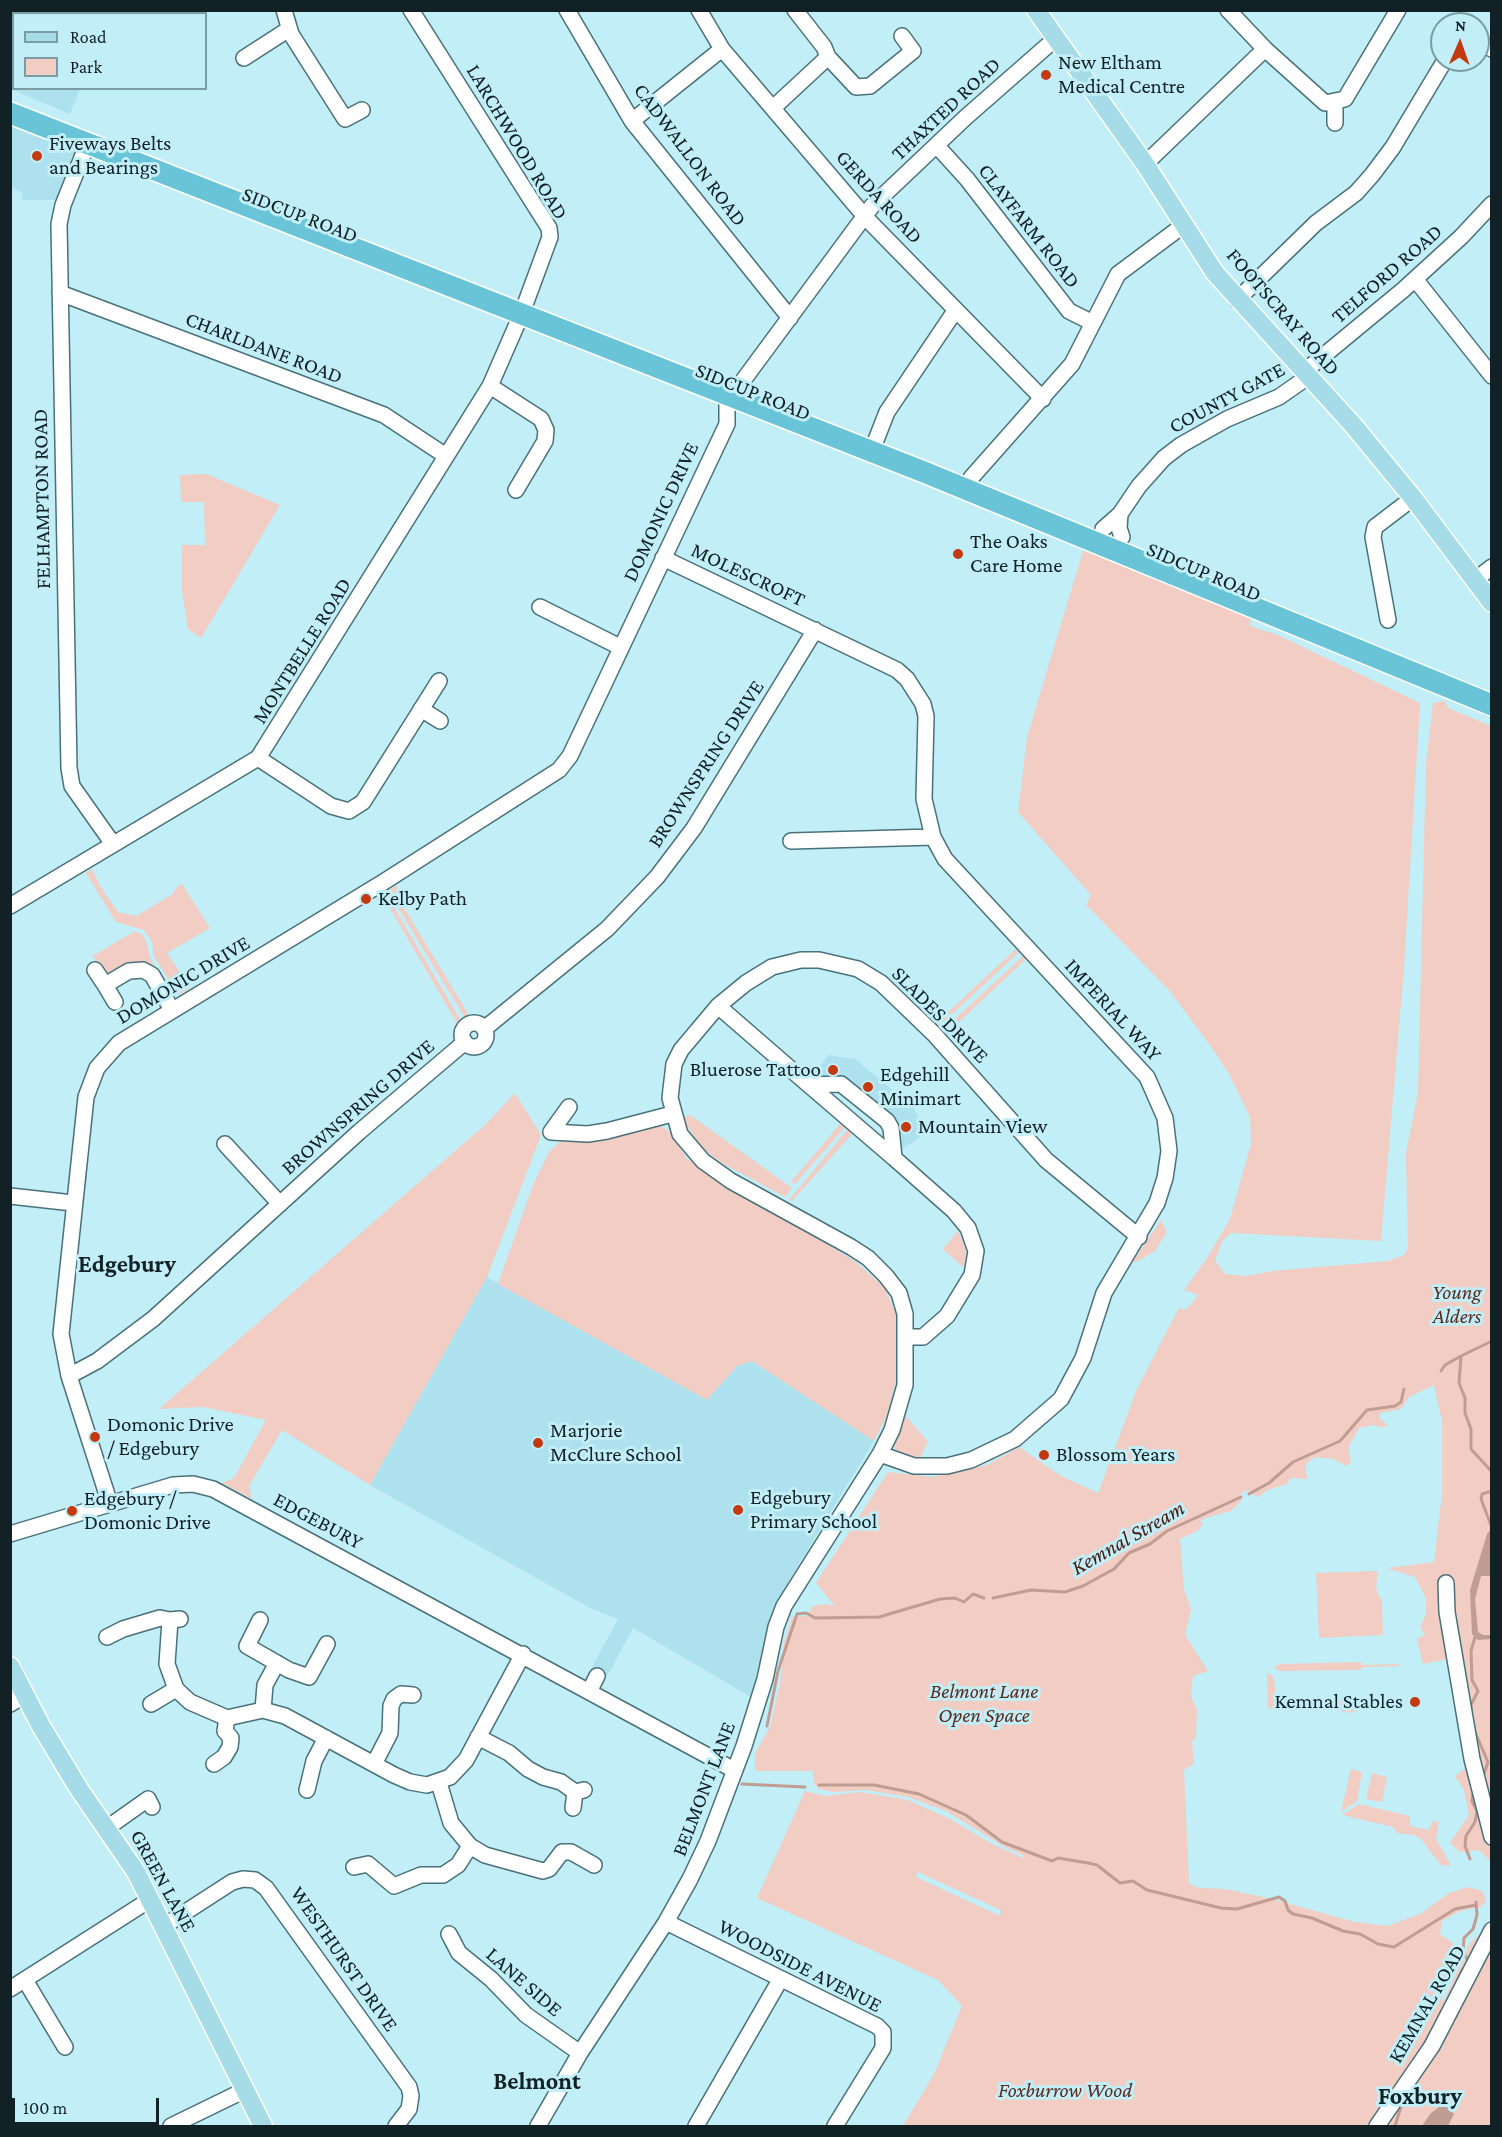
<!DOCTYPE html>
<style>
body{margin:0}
#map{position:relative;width:1502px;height:2137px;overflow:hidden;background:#c2eef7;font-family:"Crimson Pro",serif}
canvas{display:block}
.frame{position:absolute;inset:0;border:12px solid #112125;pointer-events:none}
.legend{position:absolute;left:12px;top:12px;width:195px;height:78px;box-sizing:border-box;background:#c2eef7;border:2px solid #7b9ca3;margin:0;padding:8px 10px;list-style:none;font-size:18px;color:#112125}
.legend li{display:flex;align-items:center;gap:12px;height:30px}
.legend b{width:30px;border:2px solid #7b9ca3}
.north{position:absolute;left:1430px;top:12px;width:60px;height:60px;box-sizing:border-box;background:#c2eef7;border:2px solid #7b9ca3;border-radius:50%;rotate:2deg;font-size:16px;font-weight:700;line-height:24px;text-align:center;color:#112125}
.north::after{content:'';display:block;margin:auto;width:21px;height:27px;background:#c33a10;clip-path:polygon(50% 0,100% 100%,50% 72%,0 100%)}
.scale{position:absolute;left:12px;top:2098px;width:147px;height:27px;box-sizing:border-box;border:3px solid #112125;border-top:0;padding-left:8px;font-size:18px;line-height:21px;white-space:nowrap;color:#112125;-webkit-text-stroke:4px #c2eef7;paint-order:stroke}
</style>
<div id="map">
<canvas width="1502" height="2137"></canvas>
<div class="frame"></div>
<ul class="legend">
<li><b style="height:8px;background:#a5dce7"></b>Road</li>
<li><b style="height:16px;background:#f1cdc4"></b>Park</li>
</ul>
<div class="north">N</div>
<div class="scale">100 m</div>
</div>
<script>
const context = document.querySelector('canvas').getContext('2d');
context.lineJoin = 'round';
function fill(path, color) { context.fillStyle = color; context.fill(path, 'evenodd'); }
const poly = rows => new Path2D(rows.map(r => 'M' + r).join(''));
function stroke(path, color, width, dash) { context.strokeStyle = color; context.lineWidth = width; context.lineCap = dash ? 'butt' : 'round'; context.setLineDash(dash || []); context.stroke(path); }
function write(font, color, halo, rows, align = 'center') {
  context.font = font + ' "Crimson Pro",serif'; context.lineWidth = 6; context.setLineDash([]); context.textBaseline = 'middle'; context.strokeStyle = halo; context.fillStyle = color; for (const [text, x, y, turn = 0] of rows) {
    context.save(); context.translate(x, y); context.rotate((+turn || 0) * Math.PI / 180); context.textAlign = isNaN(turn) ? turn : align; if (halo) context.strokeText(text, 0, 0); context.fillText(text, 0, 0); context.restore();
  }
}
fill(poly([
 [17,11,18,13,14,14,14,88,80,89,70,114,11,89,11,14],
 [11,125,79,153,58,200,22,200,22,193,11,187],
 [828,1055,855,1059,912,1106,918,1116,923,1135,898,1152,892,1123,811,1079],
 [487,1277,707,1400,737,1366,752,1361,874,1441,789,1580,772,1613,751,1697,633,1628,605,1680,590,1671,618,1619,590,1608,370,1485]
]), '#ade1ed');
fill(poly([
 [206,474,280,505,201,638,188,629,182,592,182,545,205,545,204,502,181,502,180,475],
 [1084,548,1251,617,1250,626,1278,635,1420,703,1404,968,1381,1241,1231,1233,1222,1241,1215,1260,1225,1274,1246,1276,1272,1271,1388,1261,1404,1255,1408,1249,1406,1153,1418,1092,1426,763,1433,703,1445,701,1448,708,1491,726,1491,1862,1479,1850,1460,1852,1450,1843,1469,1815,1464,1790,1455,1776,1476,1760,1452,1658,1423,1664,1417,1639,1425,1635,1420,1627,1426,1614,1426,1598,1415,1577,1387,1568,1434,1562,1442,1494,1442,1421,1434,1385,1409,1397,1401,1409,1380,1413,1380,1419,1388,1425,1381,1428,1375,1425,1359,1428,1348,1448,1351,1462,1346,1466,1333,1459,1315,1457,1307,1463,1305,1470,1308,1479,1291,1478,1287,1484,1268,1490,1258,1497,1247,1490,1240,1494,1242,1500,1231,1511,1205,1518,1200,1521,1203,1523,1199,1530,1180,1539,1184,1589,1191,1609,1185,1635,1208,1671,1193,1676,1191,1697,1197,1709,1196,1737,1192,1741,1194,1764,1184,1770,1189,1884,1199,1888,1225,1889,1272,1899,1355,1922,1388,1926,1422,1913,1449,1893,1468,1887,1482,1891,1486,1900,1481,1907,1460,1911,1442,1921,1440,1934,1453,1943,1457,1962,1441,1994,1443,2002,1470,1943,1481,1933,1491,1933,1491,2126,903,2126,934,2074,962,2006,938,1980,757,1898,805,1791,825,1796,860,1792,908,1800,952,1820,992,1844,1023,1858,1024,1856,1003,1846,946,1811,908,1797,866,1790,833,1792,819,1789,814,1783,813,1771,755,1771,755,1753,770,1727,780,1684,784,1643,792,1617,807,1616,813,1606,823,1604,835,1606,816,1583,888,1472,932,1477,987,1465,1019,1447,1061,1476,1098,1493,1137,1389,1179,1308,1184,1310,1191,1305,1198,1295,1184,1290,1207,1258,1230,1219,1251,1144,1250,1117,1229,1074,1212,1048,1169,990,1086,905,1091,895,1018,812,1027,737],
 [918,1872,1001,1910,1000,1916,916,1877],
 [92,869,100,886,118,912,137,916,174,893,176,888,182,884,210,928,167,953,190,988,179,995,154,957,152,942,144,930,116,922,86,873],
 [397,885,397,896,470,1017,465,1018,388,891],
 [385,892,461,1021,458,1025,387,903,375,899],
 [135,931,143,935,146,941,150,958,174,998,170,1000,153,971,106,976,93,956],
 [1016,949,1019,952,937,1028,934,1025],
 [1023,956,1026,959,944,1036,941,1032],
 [515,1093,541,1135,487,1277,370,1485,282,1430,249,1486,252,1499,222,1483,234,1478,266,1420,203,1407,159,1409,486,1124],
 [690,1115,792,1188,785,1197,722,1163,702,1148,682,1118],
 [655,1123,671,1132,686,1158,856,1262,884,1287,897,1316,898,1372,887,1415,874,1441,752,1361,737,1366,707,1400,498,1284,533,1185,549,1152,566,1136],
 [841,1123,845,1127,795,1184,791,1182],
 [848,1129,853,1133,792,1201,789,1200],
 [1161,1220,1167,1232,1155,1251,1134,1263,1133,1261],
 [958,1231,966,1250,964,1268,943,1249],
 [906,1416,928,1442,920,1458,899,1453,894,1447],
 [1378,1571,1376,1587,1379,1597,1382,1599,1383,1635,1319,1638,1316,1573],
 [1361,1662,1362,1665,1399,1664,1399,1666,1364,1667,1360,1670,1279,1671,1274,1667,1280,1664],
 [1267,1672,1274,1677,1276,1702,1315,1701,1314,1709,1277,1711,1268,1708],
 [1366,1700,1362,1709,1349,1713,1332,1709,1321,1711,1321,1701],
 [1351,1769,1362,1772,1357,1801,1341,1812],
 [1372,1773,1387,1777,1382,1802,1366,1799],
 [1359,1804,1410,1816,1410,1826,1428,1830,1433,1821,1439,1822,1436,1839,1451,1865,1443,1866,1439,1863,1421,1839,1414,1835,1397,1833,1393,1827,1342,1815]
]), '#f1cdc4');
fill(poly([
 [1491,1529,1491,1576,1481,1576,1475,1599,1478,1632,1483,1635,1491,1635,1491,1639,1478,1640,1472,1634,1470,1590,1487,1534],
 [1440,2106,1447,2107,1454,2114,1448,2126,1422,2126,1430,2114]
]), '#c09d93');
stroke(poly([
 [1492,1341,1461,1356,1459,1383,1465,1398,1465,1413,1471,1429,1471,1449,1492,1472],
 [1441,1371,1445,1365,1461,1356],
 [1492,1491,1482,1494,1481,1499,1492,1528],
 [1249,1494,1269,1483,1293,1462,1340,1441,1367,1410,1395,1406,1401,1402,1404,1389],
 [993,1598,1031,1590,1065,1592,1083,1586,1114,1569,1129,1553,1150,1544,1167,1531,1241,1497],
 [1471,1714,1471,1705,1478,1691,1472,1680,1471,1651,1475,1637],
 [767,1726,778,1671,797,1614,806,1613,815,1618,879,1617,940,1599,955,1598,964,1602,973,1594,984,1598],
 [1475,1732,1488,1762,1484,1774],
 [742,1784,805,1787],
 [819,1785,874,1785,919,1794,966,1815,1002,1842,1052,1861,1058,1858,1088,1863,1097,1865,1120,1883,1133,1881,1147,1890,1221,1908,1237,1909,1279,1897,1285,1901,1288,1910,1293,1914,1312,1918,1343,1931,1360,1934,1378,1944,1394,1947,1455,1909,1476,1905],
 [1470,1859,1465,1846,1466,1836,1475,1822,1477,1811,1472,1801,1473,1794],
 [1467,1959,1463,1950,1464,1938,1473,1929,1477,1915,1476,1902],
 [1458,1979,1463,1969],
 [1419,2053,1431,2032],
 [1395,2126,1403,2100]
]), '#c09d93', 3);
const minor = poly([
 [284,10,291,34,345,119,362,110],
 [411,10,549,228,550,237,526,302],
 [567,10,632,121,790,318],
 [699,10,722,49,868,220,1043,399],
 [795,10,824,47,828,57,856,87,870,86,913,51,902,36],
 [1228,10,1265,49,1325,103,1345,99,1398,10],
 [1478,42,1492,49],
 [244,58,289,29],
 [1335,101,1335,123],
 [773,108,828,57],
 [632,121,722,49],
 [87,145,63,205,59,224,69,768,72,786,113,844],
 [937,146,967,179,1069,311,1093,323],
 [1145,164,1265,49],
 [1415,279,1492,376],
 [60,293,384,415,446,456],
 [1237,300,1316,223,1356,193,1372,175,1393,147,1445,60],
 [1305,371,1403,290,1461,237,1492,204],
 [490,386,541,419,546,430,545,441,516,490],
 [739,386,872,206,966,117,1055,39],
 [876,440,887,412,955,311],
 [971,478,1072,364,1118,274,1185,224],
 [1120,514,1119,528,1122,537],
 [1103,529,1120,514,1139,486,1164,458,1181,445,1227,419,1279,397,1309,376],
 [663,558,897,670,907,679,923,704,926,716,924,799,933,837,945,859,1147,1077,1165,1118,1169,1151,1165,1178,1157,1203,1104,1293,1083,1358,1061,1399,1015,1439,971,1460,947,1466,914,1466,880,1454],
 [1475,580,1492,567],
 [540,607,620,647],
 [1388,620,1373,537,1375,527,1413,498],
 [421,709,440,721],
 [258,758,331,806,349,811,363,802,439,681],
 [791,841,933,837],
 [10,906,258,758,490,386,521,315],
 [95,970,105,985,129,971,143,970,152,975,172,1010],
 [105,985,115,1002],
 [718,1006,809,1085],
 '462 1035a12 12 0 1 1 24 0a12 12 0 1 1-24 0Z',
 [484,1029,607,929,657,877,694,828,815,630],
 [841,1084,887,1121,891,1128,894,1158,809,1085,841,1084],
 [551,1132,588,1134,607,1131,672,1114],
 [551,1132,569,1107],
 [225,1144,280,1204],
 [894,1158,954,1211,968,1228,976,1251,972,1275,947,1316,923,1337,907,1337],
 [10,1196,73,1203],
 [69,1376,97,1361,153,1319,359,1132,465,1042],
 [110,1504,69,1376,61,1334,86,1097,97,1068,119,1043,382,883,559,770,570,756,727,424,727,403,723,393],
 [10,1534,173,1485,193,1484,213,1489,734,1770],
 [1446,1583,1447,1612,1472,1759,1492,1837],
 [170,1620,167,1664,176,1689,190,1702,227,1718,263,1710,285,1716,394,1775,410,1782,427,1785,450,1777,466,1760,523,1654],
 [260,1620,247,1646,289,1670,309,1677,327,1644],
 [107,1637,123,1629,160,1618,170,1620,180,1619],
 [590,1690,597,1676],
 [10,1704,23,1696],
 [151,1704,176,1689],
 [263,1710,265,1685,277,1663],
 [478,1737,509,1753,528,1769,543,1777,561,1782,575,1792,584,1790],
 [214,1764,224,1757,230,1747,231,1738,225,1731,227,1718],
 [374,1764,390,1733,391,1706,394,1699,401,1694,413,1695],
 [439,1783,451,1823,470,1846,485,1855,543,1871,549,1869,562,1852,571,1852,594,1865],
 [307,1790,314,1761,326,1738],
 [573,1808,575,1792],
 [107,1828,148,1799,152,1807],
 [354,1867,368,1864,394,1886,421,1875,443,1875,458,1865,470,1846],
 [666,1922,877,2026,883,2032,883,2048,835,2126],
 [164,1926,232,1882,243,1879,255,1880,266,1888,409,2087,411,2096,409,2109,396,2126],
 [449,1934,459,1953,491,1979,526,2015,580,2053],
 [25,1980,65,2047],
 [10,1989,151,1899],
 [171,2126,245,2090],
 [538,2126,580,2053,666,1922,690,1879,708,1841,744,1746,765,1679,776,1627,784,1606,880,1454,892,1430,905,1385,905,1314,899,1293,886,1276,868,1258,851,1247,731,1181,703,1161,680,1134,670,1098,674,1064,681,1050,718,1006,746,983,772,967,801,960,819,960,858,969,881,983,934,1034,1046,1160,1139,1237],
 [696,2126,780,1980],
 [1377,2126,1432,2046,1492,1930]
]);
const major = poly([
 [1036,10,1145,164,1215,273,1353,425,1413,498,1492,603],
 [10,1666,41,1726,79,1789,136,1872,263,2126]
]);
const highway = poly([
 [10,113,924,472,1492,705]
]);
stroke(minor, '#497179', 18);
stroke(major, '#fff', 21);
stroke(highway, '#fff', 24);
stroke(minor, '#fff', 15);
stroke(major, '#a5dce7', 18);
stroke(highway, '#69c4d7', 21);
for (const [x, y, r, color] of [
 [1046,75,6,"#c33a10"],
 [37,156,6,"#c33a10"],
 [958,554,6,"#c33a10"],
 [366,899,6,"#c33a10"],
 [833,1070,6,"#c33a10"],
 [868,1087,6,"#c33a10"],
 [906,1127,6,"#c33a10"],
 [95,1437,6,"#c33a10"],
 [538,1443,6,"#c33a10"],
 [1044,1455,6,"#c33a10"],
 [738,1510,6,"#c33a10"],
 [72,1511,6,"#c33a10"],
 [1415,1702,6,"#c33a10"]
]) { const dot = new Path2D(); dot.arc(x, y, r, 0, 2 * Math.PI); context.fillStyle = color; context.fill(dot); stroke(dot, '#c2eef7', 2); }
write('21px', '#112125', '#c2eef7', [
 ["New Eltham",1058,63],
 ["Medical Centre",1058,87],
 ["Fiveways Belts",49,144],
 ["and Bearings",49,168],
 ["The Oaks",970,542],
 ["Care Home",970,566],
 ["Kelby Path",378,899],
 ["Bluerose Tattoo",821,1070,"right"],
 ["Edgehill",880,1075],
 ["Minimart",880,1099],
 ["Mountain View",918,1127],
 ["Domonic Drive",107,1425],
 ["/ Edgebury",107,1449],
 ["Marjorie",550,1431],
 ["McClure School",550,1455],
 ["Blossom Years",1056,1455],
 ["Edgebury",750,1498],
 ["Primary School",750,1522],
 ["Edgebury /",84,1499],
 ["Domonic Drive",84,1523],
 ["Kemnal Stables",1403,1702,"right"]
], 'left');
write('21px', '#112125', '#c2eef7', [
 ["THAXTED ROAD",946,109,-43],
 ["LARCHWOOD ROAD",517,142,59],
 ["CADWALLON ROAD",690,155,53],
 ["GERDA ROAD",879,197,48],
 ["SIDCUP ROAD",300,215,21],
 ["CLAYFARM ROAD",1029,226,52],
 ["TELFORD ROAD",1387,274,-41],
 ["FOOTSCRAY ROAD",1283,312,49],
 ["CHARLDANE ROAD",264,348,21],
 ["SIDCUP ROAD",753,392,22],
 ["COUNTY GATE",1227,398,-28],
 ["FELHAMPTON ROAD",42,499,-91],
 ["DOMONIC DRIVE",661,512,-65],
 ["SIDCUP ROAD",1204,572,23],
 ["MOLESCROFT",748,575,25],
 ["MONTBELLE ROAD",302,651,-58],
 ["BROWNSPRING DRIVE",706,764,-57],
 ["DOMONIC DRIVE",183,980,-31],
 ["IMPERIAL WAY",1113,1010,47],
 ["SLADES DRIVE",940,1015,45],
 ["BROWNSPRING DRIVE",358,1107,-41],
 ["EDGEBURY",318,1521,28],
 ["BELMONT LANE",704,1789,-69],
 ["GREEN LANE",163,1881,61],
 ["WESTHURST DRIVE",344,1959,55],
 ["WOODSIDE AVENUE",800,1966,27],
 ["LANE SIDE",524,1982,41],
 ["KEMNAL ROAD",1427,2004,-60]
]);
write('italic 21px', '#5c2c1f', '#c2eef7', [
 ["Young",1457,1293],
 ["Alders",1457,1317],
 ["Belmont Lane",984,1692],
 ["Open Space",984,1716],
 ["Foxburrow Wood",1065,2091]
]);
write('italic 22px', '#4a1c10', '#c2eef7', [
 ["Kemnal Stream",1128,1538,-30]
]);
write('bold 24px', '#112125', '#c2eef7', [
 ["Edgebury",127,1265],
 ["Belmont",537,2082],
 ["Foxbury",1420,2097]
]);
</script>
